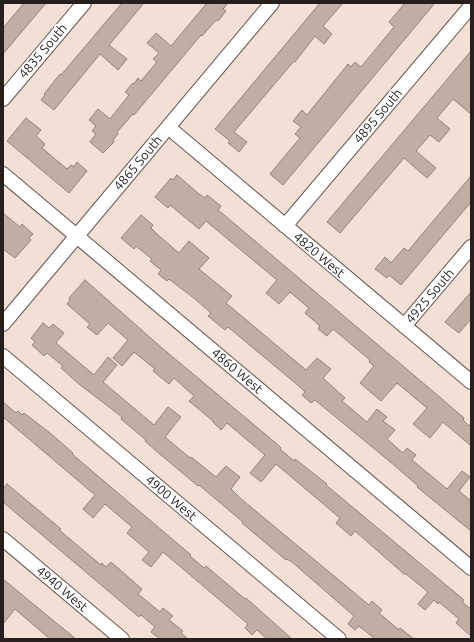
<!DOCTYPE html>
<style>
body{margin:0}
#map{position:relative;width:474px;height:642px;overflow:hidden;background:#f2dfd5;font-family:Ubuntu,sans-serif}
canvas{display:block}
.frame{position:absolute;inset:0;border:4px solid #261f1b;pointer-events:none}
</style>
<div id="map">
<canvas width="474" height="642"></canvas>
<div class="frame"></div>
</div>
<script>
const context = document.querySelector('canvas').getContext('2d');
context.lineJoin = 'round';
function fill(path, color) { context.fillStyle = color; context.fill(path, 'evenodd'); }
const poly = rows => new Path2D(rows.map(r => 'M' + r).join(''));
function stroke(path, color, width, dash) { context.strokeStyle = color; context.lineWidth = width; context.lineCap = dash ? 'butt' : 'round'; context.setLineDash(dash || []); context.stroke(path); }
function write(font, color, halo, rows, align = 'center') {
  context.font = font + ' Ubuntu,sans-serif'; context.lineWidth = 3.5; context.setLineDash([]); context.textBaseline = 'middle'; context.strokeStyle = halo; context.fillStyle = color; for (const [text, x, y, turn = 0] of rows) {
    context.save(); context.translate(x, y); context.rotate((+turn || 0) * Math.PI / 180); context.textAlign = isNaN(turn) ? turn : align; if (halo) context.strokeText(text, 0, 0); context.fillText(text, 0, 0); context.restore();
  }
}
const building = poly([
 [24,3,46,3,3,54,3,28,24,3],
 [122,3,144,3,109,45,127,59,118,70,100,54,54,110,41,100,45,95,44,94,60,74,61,75,122,3],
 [207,3,228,3,223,9,226,11,218,21,216,20,202,36,201,35,134,115,133,114,117,132,118,134,113,140,114,142,103,153,90,142,96,134,92,131,96,126,89,120,98,109,110,119,129,95,125,92,133,83,134,84,138,78,141,81,157,62,153,59,159,53,147,43,156,33,171,46,207,3],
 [320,3,343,3,323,26,332,34,324,44,315,36,295,62,294,61,234,132,247,142,239,152,228,143,230,141,215,129,320,3],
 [405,3,435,3,283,185,270,174,300,138,295,134,301,127,293,121,302,110,307,115,348,64,351,67,355,62,361,67,394,27,389,22,405,3],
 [471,51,471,114,453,99,437,118,450,129,439,142,430,135,416,151,436,168,427,178,404,158,340,233,327,222,471,51],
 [26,118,41,130,36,136,45,144,42,148,67,169,71,165,74,167,77,162,87,171,69,193,7,141,26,118],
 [177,175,199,194,205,198,207,195,221,206,218,210,223,214,435,393,464,418,463,420,469,426,471,423,471,446,443,422,430,438,413,424,427,408,397,383,381,401,360,383,374,366,369,362,370,360,333,329,327,336,318,329,320,326,305,313,309,308,290,292,279,304,266,293,277,280,206,221,199,229,170,205,168,208,155,197,171,178,173,180,177,175],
 [471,176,471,202,401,285,389,275,387,278,375,269,385,257,391,263,404,248,408,251,471,176],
 [3,213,20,227,22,224,33,234,29,238,31,240,15,258,3,249,3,213],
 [141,215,153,225,151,228,158,235,179,253,189,241,209,258,199,269,232,296,226,303,306,370,317,358,331,369,323,378,345,398,342,401,367,422,377,409,387,417,383,421,395,430,387,439,403,453,407,448,416,455,412,460,447,489,462,471,470,477,459,491,471,501,471,531,417,487,418,486,394,465,315,400,311,403,302,395,305,392,300,387,228,327,225,330,208,316,211,313,195,299,169,279,167,281,158,274,161,270,150,261,152,259,136,246,134,249,121,238,141,215],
 [85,280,162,348,277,444,281,448,280,449,294,461,295,459,327,484,326,485,464,600,462,602,471,609,471,636,456,623,459,619,439,602,438,604,434,600,425,610,418,604,428,592,406,574,404,574,355,531,351,536,336,523,340,518,276,464,261,482,250,473,265,455,227,423,221,430,213,422,213,421,189,401,194,396,174,378,169,384,153,371,155,369,134,352,122,366,113,358,128,340,108,323,97,335,87,327,90,324,67,304,70,300,69,298,85,280],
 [471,292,471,319,459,333,445,322,471,292],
 [43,323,49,328,53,324,64,333,56,343,94,375,108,357,117,365,103,382,154,425,168,407,181,417,165,437,190,458,191,457,216,477,226,466,240,477,231,489,240,498,369,605,372,601,382,610,379,613,399,630,400,628,414,639,375,639,359,626,355,630,348,624,354,616,292,562,287,559,286,560,242,523,243,522,199,485,198,486,155,450,145,441,146,440,121,419,122,417,79,384,61,368,63,366,47,353,44,356,32,345,35,342,31,338,43,323],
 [3,402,16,413,18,411,22,415,24,413,50,433,73,453,72,454,191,555,190,556,204,568,206,566,245,599,246,598,292,639,267,639,257,630,252,635,245,628,248,624,163,552,151,567,142,560,149,552,127,533,132,527,105,504,93,518,83,509,95,495,3,417,3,402],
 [7,484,61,529,59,530,101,565,102,563,106,567,111,562,142,589,138,594,160,612,163,608,173,616,169,620,183,631,181,633,188,639,160,639,151,632,155,627,141,615,139,617,3,502,3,489,7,484],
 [3,579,49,617,76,639,50,639,15,609,3,624,3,579]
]);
fill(building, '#c0aea5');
stroke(building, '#938279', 1);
const minor = poly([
 [3,99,84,3],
 [168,127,471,382],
 [3,174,471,568],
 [285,226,471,6],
 [3,324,272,3],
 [404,326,471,247],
 [3,356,339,639],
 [3,539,122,639]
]);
stroke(minor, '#695951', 16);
stroke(minor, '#fff', 14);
write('13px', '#261f1b', '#fff', [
 ["4835 South",43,51,-50],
 ["4895 South",378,116,-50],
 ["4865 South",138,163,-50],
 ["4820 West",319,255,40],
 ["4925 South",430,296,-50],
 ["4860 West",237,371,40],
 ["4900 West",171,498,40],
 ["4940 West",62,589,40]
]);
</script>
